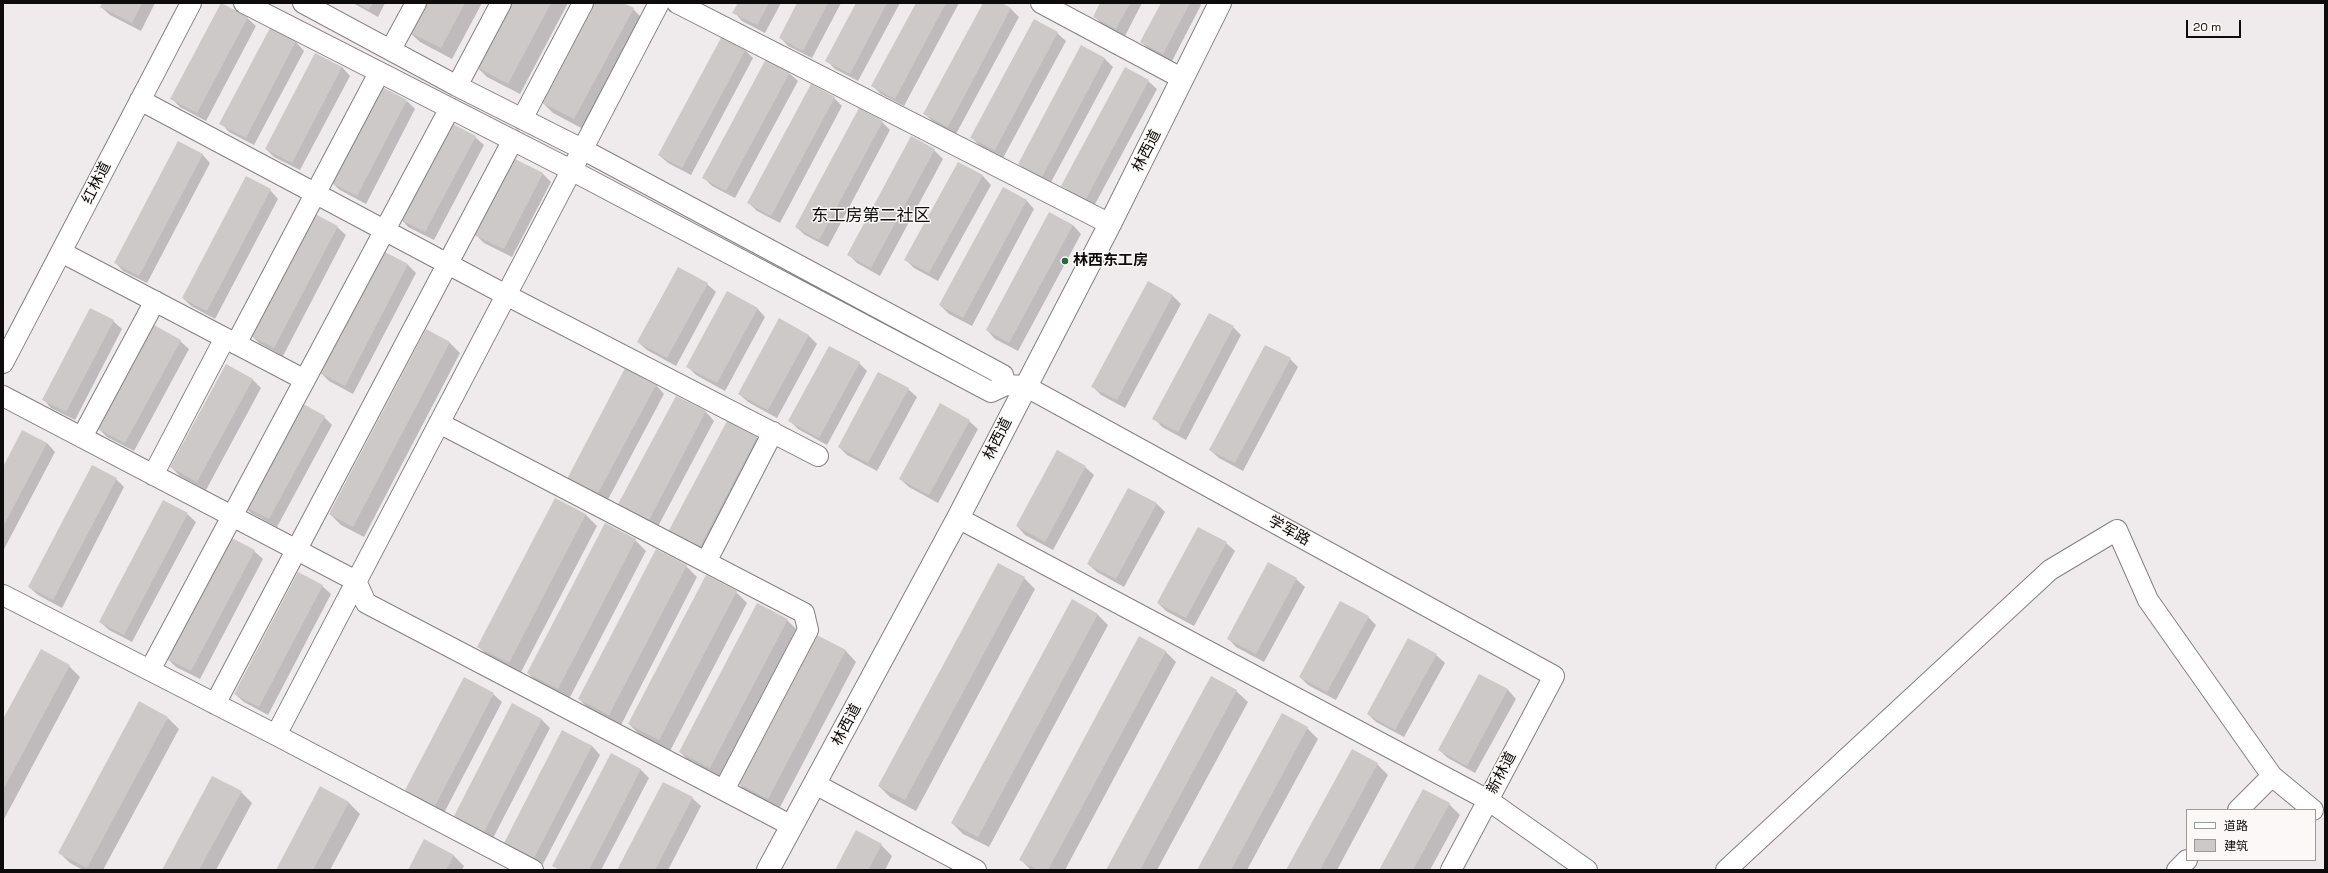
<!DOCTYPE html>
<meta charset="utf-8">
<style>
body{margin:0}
#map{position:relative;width:2328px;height:873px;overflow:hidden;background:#efeaeb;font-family:"Space Grotesk","Noto Sans SC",sans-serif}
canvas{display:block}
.frame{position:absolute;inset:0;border:4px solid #0d0b0b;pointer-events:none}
.legend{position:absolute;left:2186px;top:809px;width:130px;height:52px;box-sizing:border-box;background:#fcf8f8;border:1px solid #9c9999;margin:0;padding:5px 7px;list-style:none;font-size:12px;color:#0d0b0b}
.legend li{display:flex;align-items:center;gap:8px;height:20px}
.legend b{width:20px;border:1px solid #9c9999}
.scale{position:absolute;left:2186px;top:20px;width:55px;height:18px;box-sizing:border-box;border:2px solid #0d0b0b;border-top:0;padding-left:5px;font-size:12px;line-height:14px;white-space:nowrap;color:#0d0b0b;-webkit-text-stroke:3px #fcf8f8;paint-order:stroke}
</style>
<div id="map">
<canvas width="2328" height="873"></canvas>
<div class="frame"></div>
<ul class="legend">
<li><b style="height:5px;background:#fff"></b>道路</li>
<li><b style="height:11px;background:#cdc9c9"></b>建筑</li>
</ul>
<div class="scale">20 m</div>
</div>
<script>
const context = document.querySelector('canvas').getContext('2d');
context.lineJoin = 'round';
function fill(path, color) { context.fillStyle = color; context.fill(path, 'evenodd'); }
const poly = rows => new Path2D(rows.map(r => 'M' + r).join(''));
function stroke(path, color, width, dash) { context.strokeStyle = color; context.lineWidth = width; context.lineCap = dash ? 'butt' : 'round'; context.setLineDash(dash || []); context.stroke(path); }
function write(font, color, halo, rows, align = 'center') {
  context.font = font + ' "Space Grotesk","Noto Sans SC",sans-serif'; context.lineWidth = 3; context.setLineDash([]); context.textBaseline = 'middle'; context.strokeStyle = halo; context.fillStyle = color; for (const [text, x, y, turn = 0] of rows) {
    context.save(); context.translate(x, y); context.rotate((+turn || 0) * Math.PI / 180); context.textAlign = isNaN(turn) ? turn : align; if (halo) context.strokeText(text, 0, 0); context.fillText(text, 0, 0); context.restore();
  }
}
fill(poly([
 [103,3,155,3,141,31,110,15,101,7],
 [353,3,385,3,378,17],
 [423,3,482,3,452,59,420,42,408,31],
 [510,3,568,3,520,94,487,77,476,66],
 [595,3,621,3,633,9,644,20,585,130,553,113,542,102],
 [739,3,781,3,765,33,742,21,734,12],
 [798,3,841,3,812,58,788,46,780,37],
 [857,3,900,3,858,81,835,69,827,61],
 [917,3,959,3,904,106,881,94,872,85],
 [984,3,999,3,1011,9,1019,17,956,134,933,122,925,114],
 [1102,3,1142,3,1125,36,1103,25,1094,16],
 [1162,3,1199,3,1201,5,1172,61,1150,50,1141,42],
 [247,18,256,26,206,121,180,107,172,99],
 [270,29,296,42,304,51,254,145,229,132,221,123],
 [1057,33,1066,41,1003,158,980,146,971,137],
 [1082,46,1105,59,1113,67,1050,184,1027,172,1019,164],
 [745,50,753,58,691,175,668,163,659,155],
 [342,67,350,76,300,170,274,157,266,149],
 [789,73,798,81,735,198,712,186,704,178],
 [1148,81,1157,89,1094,206,1071,194,1063,186],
 [834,98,842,106,780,223,757,211,749,203],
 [407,101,415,109,366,204,340,190,331,182],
 [882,122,890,130,828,247,805,235,796,227],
 [475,137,484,145,434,240,408,227,400,218],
 [911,138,934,150,943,159,880,276,857,263,849,255],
 [202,154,210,163,147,283,123,271,115,262],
 [959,163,983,176,991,185,938,281,914,268,906,260],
 [542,173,551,182,512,257,484,243,475,234],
 [270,190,278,199,215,319,191,306,183,298],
 [1026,200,1034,209,972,326,949,314,940,305],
 [1073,225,1081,234,1018,351,995,339,987,330],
 [337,227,346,235,283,356,259,343,251,335],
 [384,252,408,265,416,273,353,394,329,381,321,373],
 [707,284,716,292,676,366,647,350,638,342],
 [1172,295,1181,304,1125,408,1101,395,1093,387],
 [757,308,765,317,725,391,696,375,688,367],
 [91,309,113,321,122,329,75,420,51,408,43,399],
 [779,320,809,336,817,344,777,418,748,402,739,394],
 [1233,327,1241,335,1186,440,1162,427,1154,418],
 [180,341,189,349,134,451,107,437,99,429],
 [449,342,460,353,364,537,341,525,330,514],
 [1290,359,1298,367,1243,471,1219,458,1210,450],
 [859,363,867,371,827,445,798,429,790,421],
 [252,379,261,388,206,490,180,476,171,467],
 [656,385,664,394,605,505,575,489],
 [908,389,917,397,877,471,847,455,839,447],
 [676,397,706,412,714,421,655,532,626,516],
 [324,417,332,425,277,527,251,513,243,505],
 [969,421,978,429,938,503,909,487,900,479],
 [727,422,757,438,765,446,706,557,677,542],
 [47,443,55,452,3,551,3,469],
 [1085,467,1094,475,1053,550,1025,535,1017,526],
 [116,479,124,487,62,608,38,595,29,587],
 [1129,489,1157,504,1165,512,1124,587,1097,572,1088,564],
 [556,499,586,515,597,526,520,674,490,658,479,647],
 [187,514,196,522,132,642,109,630,100,622],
 [635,540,646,551,569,699,539,684,528,673],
 [1226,543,1235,551,1194,626,1166,611,1158,603],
 [254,551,263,559,200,679,176,667,167,658],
 [656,551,686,566,697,577,621,725,590,710,579,699],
 [1024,578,1035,589,916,811,890,797,879,786],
 [1296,579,1305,587,1264,662,1236,647,1228,638],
 [322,586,331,594,268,715,244,702,235,694],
 [736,592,747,603,670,751,640,735,629,724],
 [1097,614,1108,625,989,847,963,834,952,823],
 [1368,617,1376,625,1336,700,1308,685,1300,677],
 [787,620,798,631,721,778,691,763,680,752],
 [845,650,856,662,779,809,749,794,738,783],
 [1165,651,1176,662,1065,870,1031,870,1021,860],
 [1436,655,1445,663,1404,737,1376,722,1368,714],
 [69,666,80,677,3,821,3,722],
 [1480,675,1508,690,1516,699,1475,773,1448,758,1439,750],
 [1211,678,1236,691,1248,702,1157,870,1107,870],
 [493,694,502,702,444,813,414,798,406,790],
 [512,705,542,720,550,728,492,840,463,825,455,816],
 [168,718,179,729,103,870,83,870,70,863,59,852],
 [1307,728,1318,739,1247,870,1198,870],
 [562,731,592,746,600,755,542,866,513,851,505,843],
 [611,754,641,770,649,778,601,870,558,870,554,866],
 [1377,764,1388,775,1337,870,1288,870],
 [320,788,349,803,360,814,330,870,277,870],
 [241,792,252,803,216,870,163,870],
 [692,798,701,806,668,870,618,870],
 [1449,804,1460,815,1430,870,1380,870],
 [881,845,892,856,885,870,836,870],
 [453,855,464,866,462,870,409,870]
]), '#0003');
fill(poly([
 [102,3,142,3,132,23,100,7],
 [221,3,248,17,197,113,170,99],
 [357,3,373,3,369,10],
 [422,3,465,3,441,48,407,31],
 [509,3,551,3,508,84,475,66],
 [594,3,623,3,634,8,574,119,541,102],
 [738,3,769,3,757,25,732,13],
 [797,3,828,3,803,51,779,38],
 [856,3,887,3,850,74,825,61],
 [916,3,946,3,895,99,871,86],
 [983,3,1002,3,1011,8,948,127,923,114],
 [1100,3,1130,3,1116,29,1093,17],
 [1161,3,1190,3,1163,54,1140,42],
 [1034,19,1058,32,995,150,970,138],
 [270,28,296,41,246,138,219,124],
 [722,36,746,49,682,168,658,155],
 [1081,45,1105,58,1042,177,1018,164],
 [315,53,342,67,292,163,265,149],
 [766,59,790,72,726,191,702,178],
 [1125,67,1149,80,1086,199,1061,186],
 [811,84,835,97,771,216,747,203],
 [380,86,407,100,357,196,330,182],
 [859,108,883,121,819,240,795,227],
 [449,122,476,136,425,232,398,218],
 [911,136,935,149,871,268,847,255],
 [178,141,203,154,139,276,114,263],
 [513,158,543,173,504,249,474,235],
 [958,162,983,175,929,273,904,260],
 [246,176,271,189,207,311,182,298],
 [1003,187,1027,200,963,318,939,305],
 [1049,212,1073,225,1009,343,986,330],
 [313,213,338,226,274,348,249,335],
 [383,251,408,264,345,386,320,373],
 [678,267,708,283,667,358,637,342],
 [1148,281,1173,295,1117,400,1091,387],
 [727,291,758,308,717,383,686,367],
 [90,308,114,320,66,412,42,400],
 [1209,313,1234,326,1178,432,1152,419],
 [779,318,809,335,768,410,738,394],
 [154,325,181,340,125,443,98,429],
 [426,329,450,342,353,527,329,514],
 [1265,345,1291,358,1235,463,1209,450],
 [829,346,860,362,819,438,788,421],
 [226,364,253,379,197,482,170,467],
 [625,368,656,385,596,497,566,481],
 [878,372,909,388,868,463,838,447],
 [676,396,706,411,647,524,616,508],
 [298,401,325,416,269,519,242,505],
 [940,403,970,420,929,495,899,479],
 [727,421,757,437,698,550,667,534],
 [22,430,47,443,3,527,3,467],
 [1057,450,1086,466,1045,542,1016,526],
 [92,465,117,478,53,600,28,587],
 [1128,488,1157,503,1116,579,1087,564],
 [555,498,586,514,509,663,477,647],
 [163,500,188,513,124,635,99,622],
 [605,523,636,539,558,689,527,673],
 [1198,527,1227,542,1186,618,1157,603],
 [230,537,255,550,191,671,166,658],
 [656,549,687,565,609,715,578,699],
 [1268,562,1297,578,1256,654,1227,639],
 [998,563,1025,577,905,800,878,786],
 [298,572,323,585,259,707,234,694],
 [706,575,737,591,659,740,628,724],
 [1072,599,1098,614,978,837,951,823],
 [1340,601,1369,616,1327,692,1299,677],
 [757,603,788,619,710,768,679,752],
 [815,634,846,650,768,799,737,783],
 [1139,636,1166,651,1048,870,1038,870,1019,860],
 [1408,638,1437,654,1395,730,1367,714],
 [41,649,70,665,3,790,3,719],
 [1479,674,1508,689,1467,766,1438,750],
 [1211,676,1237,690,1140,870,1106,870],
 [464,677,494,693,435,806,405,790],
 [139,701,168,717,87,868,58,853],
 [512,703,542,719,484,832,454,816],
 [1282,713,1308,727,1231,870,1197,870],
 [562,730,592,746,534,858,504,843],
 [1352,749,1378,763,1320,870,1286,870],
 [611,753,641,769,589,870,560,870,552,866],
 [212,776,242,791,199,870,162,870],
 [663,782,693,797,655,870,617,870],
 [320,786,349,802,313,870,276,870],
 [1423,789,1450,803,1413,870,1379,870],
 [856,830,882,844,868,870,835,870],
 [424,839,454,855,446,870,408,870]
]), '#cdc9c9');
const minor = poly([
 [244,3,571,170,991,392,1006,385],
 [303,3,457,86,582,149,1003,375,1006,385,1025,386,1554,676,1451,870],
 [677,3,1110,224],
 [1041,3,1183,79],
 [391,49,416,3],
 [457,86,501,3],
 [140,100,506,295,818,456],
 [522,119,583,3],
 [61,252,305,380],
 [236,344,379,73],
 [3,363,191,3],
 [3,396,356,581,366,603,792,826],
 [439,423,804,613,808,630,724,790],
 [82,437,155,301],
 [153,475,225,338],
 [958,518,1488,800,1587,870],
 [706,562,773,432],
 [3,595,276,735,533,870],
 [150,670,450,108],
 [215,704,513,140],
 [276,735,659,3],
 [2272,776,2313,810],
 [815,784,976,870],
 [1726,870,2050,570,2117,530,2148,600,2272,776,2238,810],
 [2177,870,2187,860]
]);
const major = poly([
 [768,870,958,518,1110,224,1220,3]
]);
stroke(minor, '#858182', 22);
stroke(major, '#858182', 24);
stroke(minor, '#fff', 20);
stroke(major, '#fff', 22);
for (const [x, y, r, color] of [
 [1065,261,4,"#266a35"]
]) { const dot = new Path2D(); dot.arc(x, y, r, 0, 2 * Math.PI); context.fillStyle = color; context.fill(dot); stroke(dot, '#fcf8f8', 1.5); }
write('15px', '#0d0b0b', '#fcf8f8', [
 ["林西道",1147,151,-63],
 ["红林道",97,183,-63],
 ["林西道",998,439,-63],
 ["学军路",1289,531,29],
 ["林西道",847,725,-62],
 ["新林道",1502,773,-62]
]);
write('bold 15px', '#0d0b0b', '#fcf8f8', [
 ["林西东工房",1073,261]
], 'left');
write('17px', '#0d0b0b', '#fcf8f8', [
 ["东工房第二社区",871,216]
]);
</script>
